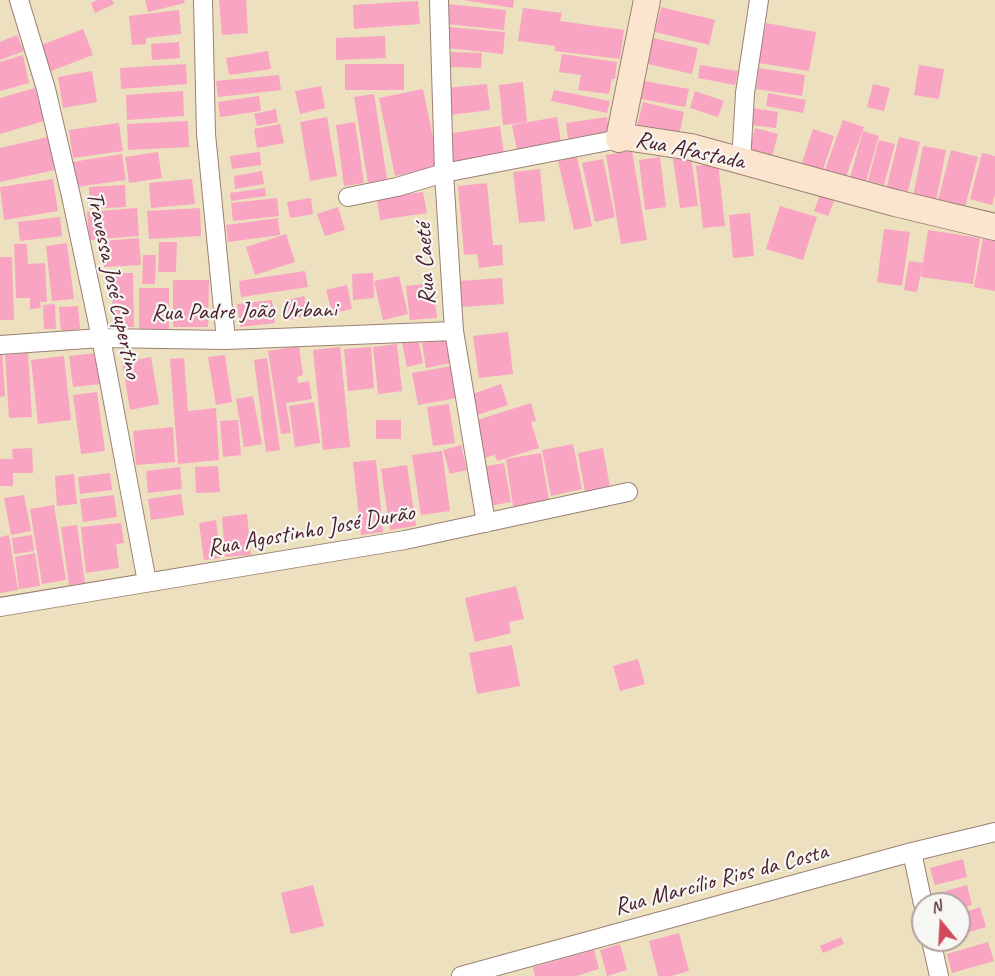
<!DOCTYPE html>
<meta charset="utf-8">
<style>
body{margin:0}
#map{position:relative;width:995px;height:976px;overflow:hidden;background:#ede0bf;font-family:Caveat,sans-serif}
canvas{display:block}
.north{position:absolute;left:911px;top:892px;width:60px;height:60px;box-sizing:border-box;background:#f6f6f2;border:2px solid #b1a0a2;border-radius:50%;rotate:342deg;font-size:16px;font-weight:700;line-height:24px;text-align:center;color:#4a1f2b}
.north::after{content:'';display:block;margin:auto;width:21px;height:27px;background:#d1495b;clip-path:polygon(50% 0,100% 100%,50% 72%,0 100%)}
</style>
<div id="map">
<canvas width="995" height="976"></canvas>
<div class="north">N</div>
</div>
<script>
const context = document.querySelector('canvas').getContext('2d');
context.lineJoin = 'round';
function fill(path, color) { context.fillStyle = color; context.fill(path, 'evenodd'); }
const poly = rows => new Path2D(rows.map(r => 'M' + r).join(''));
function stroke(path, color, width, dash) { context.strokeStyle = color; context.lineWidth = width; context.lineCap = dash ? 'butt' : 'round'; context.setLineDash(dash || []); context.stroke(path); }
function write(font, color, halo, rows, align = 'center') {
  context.font = font + ' Caveat,sans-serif'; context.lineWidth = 4.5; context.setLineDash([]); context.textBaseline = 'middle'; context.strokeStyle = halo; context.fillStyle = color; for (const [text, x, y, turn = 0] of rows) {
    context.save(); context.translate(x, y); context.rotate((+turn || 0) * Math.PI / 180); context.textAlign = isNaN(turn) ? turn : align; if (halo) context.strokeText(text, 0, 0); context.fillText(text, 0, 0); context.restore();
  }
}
fill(poly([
 [98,0,112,0,114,4,95,13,91,3],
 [145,0,184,0,185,3,148,12],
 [219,0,246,0,248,33,222,35],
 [463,0,514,0,513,8],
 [418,1,420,24,354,29,353,5],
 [448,4,506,10,504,30,446,24],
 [661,7,715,20,709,45,655,32],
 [523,8,562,13,560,21,624,30,620,59,555,51,555,46,518,41],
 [179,10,181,34,146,38,146,44,132,45,129,16],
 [766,23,816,32,809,71,759,63],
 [449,27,505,32,503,54,447,48],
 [83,29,93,55,51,71,41,45],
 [17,35,24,51,0,60,0,42],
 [385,36,386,58,336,60,336,38],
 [653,38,698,48,692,74,648,64],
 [179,42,180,58,152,60,151,44],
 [268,51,271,69,229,75,226,58],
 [451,52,482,53,481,68,450,67],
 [562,54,617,62,615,79,612,79,609,94,578,90,581,75,559,72],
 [23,55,29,83,0,91,0,62],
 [186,64,187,84,121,89,120,68],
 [345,64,404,64,404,90,345,90],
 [700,65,738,71,735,85,698,78],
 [919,65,944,69,939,99,914,95],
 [759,68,805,75,802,96,756,89],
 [92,71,97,102,63,108,58,77],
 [279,75,281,90,218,97,216,81],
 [644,81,689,89,685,107,641,99],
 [523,82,527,122,503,125,499,85],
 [487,84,490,110,449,115,446,88],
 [873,84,890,88,884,111,867,107],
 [321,86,325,108,300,114,295,91],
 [35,88,44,121,0,134,0,98],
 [423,89,439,167,395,176,379,98],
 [554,90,610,101,607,113,551,101],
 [183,91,184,116,127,120,126,95],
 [695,91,724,101,718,117,690,108],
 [768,93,806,100,803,113,766,106],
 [374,94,387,179,368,183,354,97],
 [259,96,261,111,220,117,218,102],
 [643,102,684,112,679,136,637,126],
 [753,108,778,112,776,128,751,125],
 [276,109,278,122,257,126,254,114],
 [327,117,337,176,310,181,300,122],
 [557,117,561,142,517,150,512,125],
 [607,117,609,133,568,139,566,123],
 [843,120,864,127,844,182,823,175],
 [188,121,189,147,128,150,127,124],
 [355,122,364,183,344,186,336,125],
 [119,123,123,151,73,158,69,130],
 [280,124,284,143,257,148,254,129],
 [500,126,504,154,450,162,446,134],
 [755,128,778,134,771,160,748,153],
 [813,129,834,136,821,176,800,169],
 [863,131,879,136,865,185,849,181],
 [48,137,55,170,0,182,0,148],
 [899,137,920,142,907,195,886,190],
 [879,140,895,144,884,185,868,181],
 [923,146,946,150,936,201,913,197],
 [951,150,978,157,964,211,937,204],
 [632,151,647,240,621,244,606,155],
 [158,152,162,178,129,183,125,157],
 [260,152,261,165,232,169,230,156],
 [982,153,995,156,995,195,992,205,970,199],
 [122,154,126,180,76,187,72,162],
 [577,157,592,226,574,230,558,161],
 [660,157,666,207,645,210,639,160],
 [691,157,698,206,680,208,673,159],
 [603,159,615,217,595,222,582,163],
 [718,163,725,226,703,228,696,166],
 [540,169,545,221,519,223,513,172],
 [262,171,264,184,235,189,234,176],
 [53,179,58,211,4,220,0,187],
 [192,179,195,204,151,208,149,183],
 [487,183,493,245,502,245,503,265,479,268,477,254,464,255,458,186],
 [125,185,126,207,90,209,89,187],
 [265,188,266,196,231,201,230,193],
 [423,192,427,213,380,220,377,198],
 [820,195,834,201,828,216,814,211],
 [277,198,279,216,233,221,231,203],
 [311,198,313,214,290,218,287,202],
 [780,206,817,217,803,260,766,249],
 [338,207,345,230,325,236,317,214],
 [137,208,139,236,89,240,87,212],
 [200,208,201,236,149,239,147,211],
 [750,213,754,256,733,258,729,215],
 [60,217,62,236,20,241,18,222],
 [278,218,280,235,228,242,226,225],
 [884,229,910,232,902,286,877,282],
 [928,230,980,238,973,284,921,277],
 [286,234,295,262,255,275,246,247],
 [139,238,141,265,104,267,103,241],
 [983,238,995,240,995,291,974,287],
 [159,242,177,242,176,272,158,272],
 [67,243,74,299,52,301,46,246],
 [14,244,27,244,28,264,45,263,47,302,40,302,41,308,30,309,30,298,16,298],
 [143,255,156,255,155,284,142,284],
 [0,257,12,257,14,320,0,320],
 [909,261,923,263,917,292,904,290],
 [305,271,308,287,241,297,239,281],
 [112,273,133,273,134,327,113,327],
 [373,273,374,298,353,300,352,274],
 [399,276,408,314,383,320,374,281],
 [502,278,504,304,462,307,460,281],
 [173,280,209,280,208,327,173,327],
 [433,283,437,318,410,320,406,286],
 [347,285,352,309,332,313,326,290],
 [139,288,169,288,169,330,139,329],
 [304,296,309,315,289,320,284,301],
 [272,300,275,323,240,327,237,304],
 [55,304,56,329,44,329,43,305],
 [78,306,80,329,61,331,59,307],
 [508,332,513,374,479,378,473,336],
 [447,338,451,363,426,368,422,343],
 [418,339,423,363,407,367,402,342],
 [397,344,402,391,378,394,373,347],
 [299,346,303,375,297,377,298,383,309,381,312,399,286,403,291,433,281,434,268,351],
 [340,347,350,447,323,450,313,350],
 [371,347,374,388,348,391,344,349],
 [0,350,2,350,5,396,0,397],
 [28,353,32,417,9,418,5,355],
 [98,353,102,384,73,387,69,356],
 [225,355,232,402,216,405,208,357],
 [64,356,71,420,38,424,31,360],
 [151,357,159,404,130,410,122,362],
 [184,358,188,411,216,408,219,460,178,464,170,359],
 [267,358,280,450,266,452,254,360],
 [451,366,457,398,418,405,412,373],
 [501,384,508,405,477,415,470,395],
 [97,392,105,451,81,454,73,395],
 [253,396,262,444,244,447,236,399],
 [314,402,320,443,295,447,289,406],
 [531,403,536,421,531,422,539,448,497,461,495,455,484,458,477,420],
 [449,404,455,443,433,446,427,407],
 [238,420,241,455,223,457,220,421],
 [376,420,401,420,401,439,376,439],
 [173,427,175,462,136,465,133,431],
 [573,444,582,489,551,496,542,450],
 [461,445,467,470,450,474,443,450],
 [32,448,33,473,13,473,13,486,0,486,0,459,13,459,12,449],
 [603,448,610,487,585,492,578,453],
 [442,451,450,511,421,515,412,455],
 [541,453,550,506,514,512,506,459],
 [376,460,383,532,361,535,353,462],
 [504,463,511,502,489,506,482,467],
 [407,465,416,526,390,530,381,469],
 [218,466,220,492,196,493,195,467],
 [180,467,182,489,148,493,146,471],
 [110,473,112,490,80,494,78,477],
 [74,474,77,504,57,506,55,476],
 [181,494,184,515,151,520,148,499],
 [24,495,31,531,11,535,4,498],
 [114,495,117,517,83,522,80,499],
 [54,505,66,580,42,584,30,509],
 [247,514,251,555,225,557,222,517],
 [216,520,221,558,204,560,199,523],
 [121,523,124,543,116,544,119,568,86,573,81,527],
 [77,525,85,583,69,585,61,527],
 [9,535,18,590,0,593,0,537],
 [32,535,34,551,14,554,12,538],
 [35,553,40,586,19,589,15,557],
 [516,586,524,619,509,622,511,633,475,642,465,598],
 [512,645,520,686,477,694,469,653],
 [638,659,645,684,620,691,613,666],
 [963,859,967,877,935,885,930,868],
 [313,885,324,926,291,934,281,893],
 [967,885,972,905,959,909,959,904,949,904,945,891],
 [980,907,986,927,959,935,959,914],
 [679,933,689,971,671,976,658,976,649,941],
 [841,937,844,944,823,953,820,946],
 [988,942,994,961,952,973,947,954],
 [620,944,627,970,607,976,600,950],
 [594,950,599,969,576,976,535,976,533,967]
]), '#f8a4c2');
const street = poly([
 [19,0,46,89,71,196,101,338,147,582],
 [203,0,206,134,226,340],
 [439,0,444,173,454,331,486,523],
 [741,162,745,93,759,0],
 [348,197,397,187,444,173,619,139],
 [0,345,101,338,226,340,454,331],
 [0,607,405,540,628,492],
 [912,852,923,904],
 [931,940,939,976],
 [461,976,912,852,995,832]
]);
const secondary = poly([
 [647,0,619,139,625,137,691,147,895,203,995,227]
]);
stroke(street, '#9c8075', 20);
stroke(secondary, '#9c8075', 28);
stroke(street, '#fff', 18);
stroke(secondary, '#fce5cf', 26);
write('24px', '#4a1f2b', '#f6f6f2', [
 ["Rua Afastada",690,151,12],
 ["Rua Caeté",426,264,-93],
 ["Travessa José Cupertino",113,285,78],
 ["Rua Padre João Urbani",244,312,-1],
 ["Rua Agostinho José Durão",311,531,-10],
 ["Rua Marcílio Rios da Costa",721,880,-15]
]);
</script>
